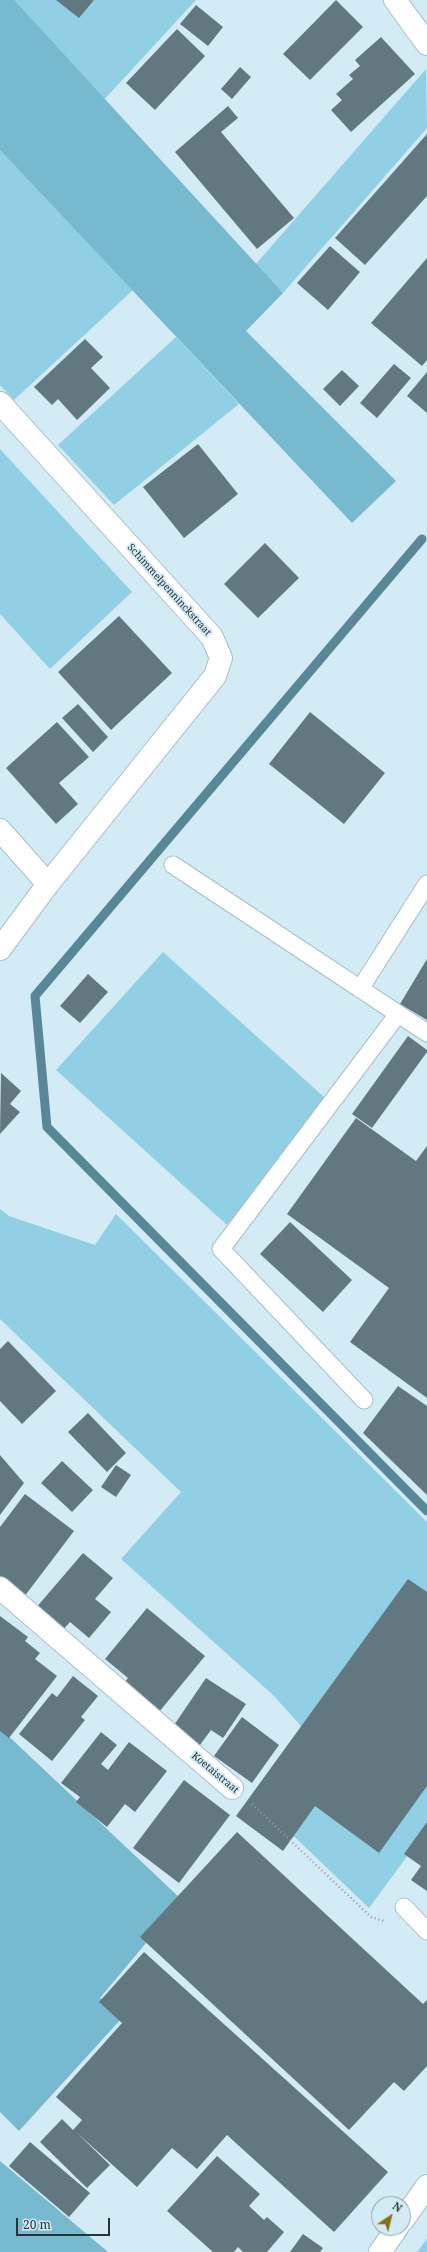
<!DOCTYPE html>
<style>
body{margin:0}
#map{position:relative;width:427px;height:2252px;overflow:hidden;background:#d3ebf4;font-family:"Noto Serif",serif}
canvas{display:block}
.north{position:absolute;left:371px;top:2196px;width:40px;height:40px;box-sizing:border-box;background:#d3ebf4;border:1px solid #8fa1a8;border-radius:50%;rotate:35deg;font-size:11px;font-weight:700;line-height:16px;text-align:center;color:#293235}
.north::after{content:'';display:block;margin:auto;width:14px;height:18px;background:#897012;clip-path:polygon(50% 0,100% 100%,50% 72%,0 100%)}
.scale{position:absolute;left:16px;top:2218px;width:94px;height:18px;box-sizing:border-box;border:2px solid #293235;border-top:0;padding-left:5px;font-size:12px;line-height:14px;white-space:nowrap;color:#293235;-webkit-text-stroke:3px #d3ebf4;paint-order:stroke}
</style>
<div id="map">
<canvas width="427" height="2252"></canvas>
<div class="north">N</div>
<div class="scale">20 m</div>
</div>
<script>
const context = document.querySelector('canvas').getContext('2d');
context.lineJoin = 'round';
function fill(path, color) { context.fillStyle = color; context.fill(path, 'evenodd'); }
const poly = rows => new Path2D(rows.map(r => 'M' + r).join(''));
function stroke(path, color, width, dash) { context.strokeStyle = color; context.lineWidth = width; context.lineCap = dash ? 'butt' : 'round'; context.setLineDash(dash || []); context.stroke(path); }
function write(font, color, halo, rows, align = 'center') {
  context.font = font + ' "Noto Serif",serif'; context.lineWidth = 4; context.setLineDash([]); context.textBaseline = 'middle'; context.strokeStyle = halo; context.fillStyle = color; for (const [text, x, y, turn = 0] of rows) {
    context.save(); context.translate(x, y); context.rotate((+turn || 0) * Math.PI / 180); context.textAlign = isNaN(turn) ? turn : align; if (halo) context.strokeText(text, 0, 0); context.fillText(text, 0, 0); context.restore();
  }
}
fill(poly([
 [13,0,196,0,102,102],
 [426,69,427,128,283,293,255,265],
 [0,150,133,290,14,400,0,385],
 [176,337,239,404,114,505,58,445],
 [0,449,132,592,50,669,0,614],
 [163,952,334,1106,227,1225,56,1070],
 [0,1209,9,1216,95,1245,116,1214,427,1522,427,1829,369,1908,259,1803,309,1735,273,1695,121,1559,181,1492,0,1319],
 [427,2239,427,2252,417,2252]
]), '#91cfe4');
fill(poly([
 [0,0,14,0,283,293,246,331,396,481,352,523,0,150],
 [0,1728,182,1900,100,1998,121,2019,19,2131,0,2112],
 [0,2161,108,2252,0,2252]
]), '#77b9cf');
stroke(poly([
 [422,539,35,996,47,1127,427,1511]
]), '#588898', 9);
fill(poly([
 [56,0,94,0,79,18],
 [336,0,363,27,310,80,283,54],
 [196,5,223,27,208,46,180,24],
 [177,29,205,56,155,110,126,83],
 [381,37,415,74,351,132,331,110,342,100,336,94,353,79,349,75,360,66,355,60],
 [240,67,251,77,232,99,221,89],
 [228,106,238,118,221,132,294,218,257,249,175,152],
 [427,134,427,196,365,265,335,238],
 [330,246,360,272,328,310,297,283],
 [427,258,427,360,422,366,371,323],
 [85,339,103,357,91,368,110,388,77,420,58,399,52,405,34,387],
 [394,364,411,378,377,418,360,403],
 [342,370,359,386,340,406,323,389],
 [427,372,427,413,407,396],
 [198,444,238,494,184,538,143,487],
 [265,543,299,578,258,618,224,584],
 [119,616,172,673,111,730,58,672],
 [78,704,108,737,93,752,62,718],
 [310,712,385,773,344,824,269,764],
 [57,722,89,757,59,783,78,804,56,824,6,768],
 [427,959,427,1020,400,1004],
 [88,974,108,992,80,1023,60,1006],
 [408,1036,427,1050,427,1052,372,1128,352,1114],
 [1,1073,21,1091,10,1104,20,1112,0,1134],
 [356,1118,416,1161,427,1146,427,1398,350,1342,389,1288,287,1214],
 [290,1222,352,1280,323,1312,260,1254],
 [8,1341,56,1391,22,1424,0,1401,0,1349],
 [398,1386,427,1406,427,1495,363,1433],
 [88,1413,126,1453,107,1472,68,1432],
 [0,1455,24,1483,0,1515],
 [62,1461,93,1490,72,1512,41,1483],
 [116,1465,131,1475,116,1497,101,1487],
 [25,1494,74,1531,24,1597,0,1579,0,1527],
 [83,1553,113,1578,95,1599,111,1612,89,1638,70,1622,62,1631,35,1609],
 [408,1579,427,1592,427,1786,379,1853,315,1806,283,1851,236,1816],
 [147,1608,205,1656,159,1712,124,1683,128,1678,105,1659],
 [0,1616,28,1637,25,1641,40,1653,35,1659,57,1676,9,1738,0,1731],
 [73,1676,98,1696,81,1717,85,1720,52,1761,19,1734,52,1693,57,1697],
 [206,1678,246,1704,223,1738,211,1730,197,1749,170,1731],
 [242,1717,279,1745,252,1783,214,1756],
 [101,1732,117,1745,101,1764,108,1770,129,1742,167,1771,135,1812,125,1804,107,1827,76,1802,80,1797,61,1783],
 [184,1780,230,1815,179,1883,133,1848],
 [427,1822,427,1891,411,1880,421,1866,404,1854],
 [237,1832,423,2004,427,2000,427,2066,404,2091,394,2082,349,2130,140,1937],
 [144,1952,388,2172,334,2232,227,2135,197,2169,172,2148,137,2187,76,2132,110,2165,87,2188,40,2142,62,2119,73,2130,82,2120,56,2097,122,2023,99,2002],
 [30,2142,90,2193,69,2217,9,2166],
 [217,2156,260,2194,249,2206,264,2220,267,2217,284,2232,267,2252,243,2252,238,2247,234,2252,213,2252,167,2211],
 [303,2234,323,2248,320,2252,290,2252]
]), '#627880');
const service = poly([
 [173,865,427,1033],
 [360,989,427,884],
 [364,1400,221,1249,398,1014],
 [404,1907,427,1931]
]);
const minor = poly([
 [395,0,427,44],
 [0,403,212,637,221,658,215,676,48,884,0,949],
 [0,830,48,884],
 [0,1588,232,1788],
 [403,2220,427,2186],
 [380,2252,397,2228]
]);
stroke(service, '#a7bfc7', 19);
stroke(minor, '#a7bfc7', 24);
stroke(poly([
 [252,1804,371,1917,384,1921]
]), '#8ea0a6', 2.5, [1, 3]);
stroke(service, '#fff', 17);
stroke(minor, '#fff', 22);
write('10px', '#293235', '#d3ebf4', [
 ["Schimmelpenninckstraat",169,590,48],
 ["Koetaistraat",215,1773,40]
]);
</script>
